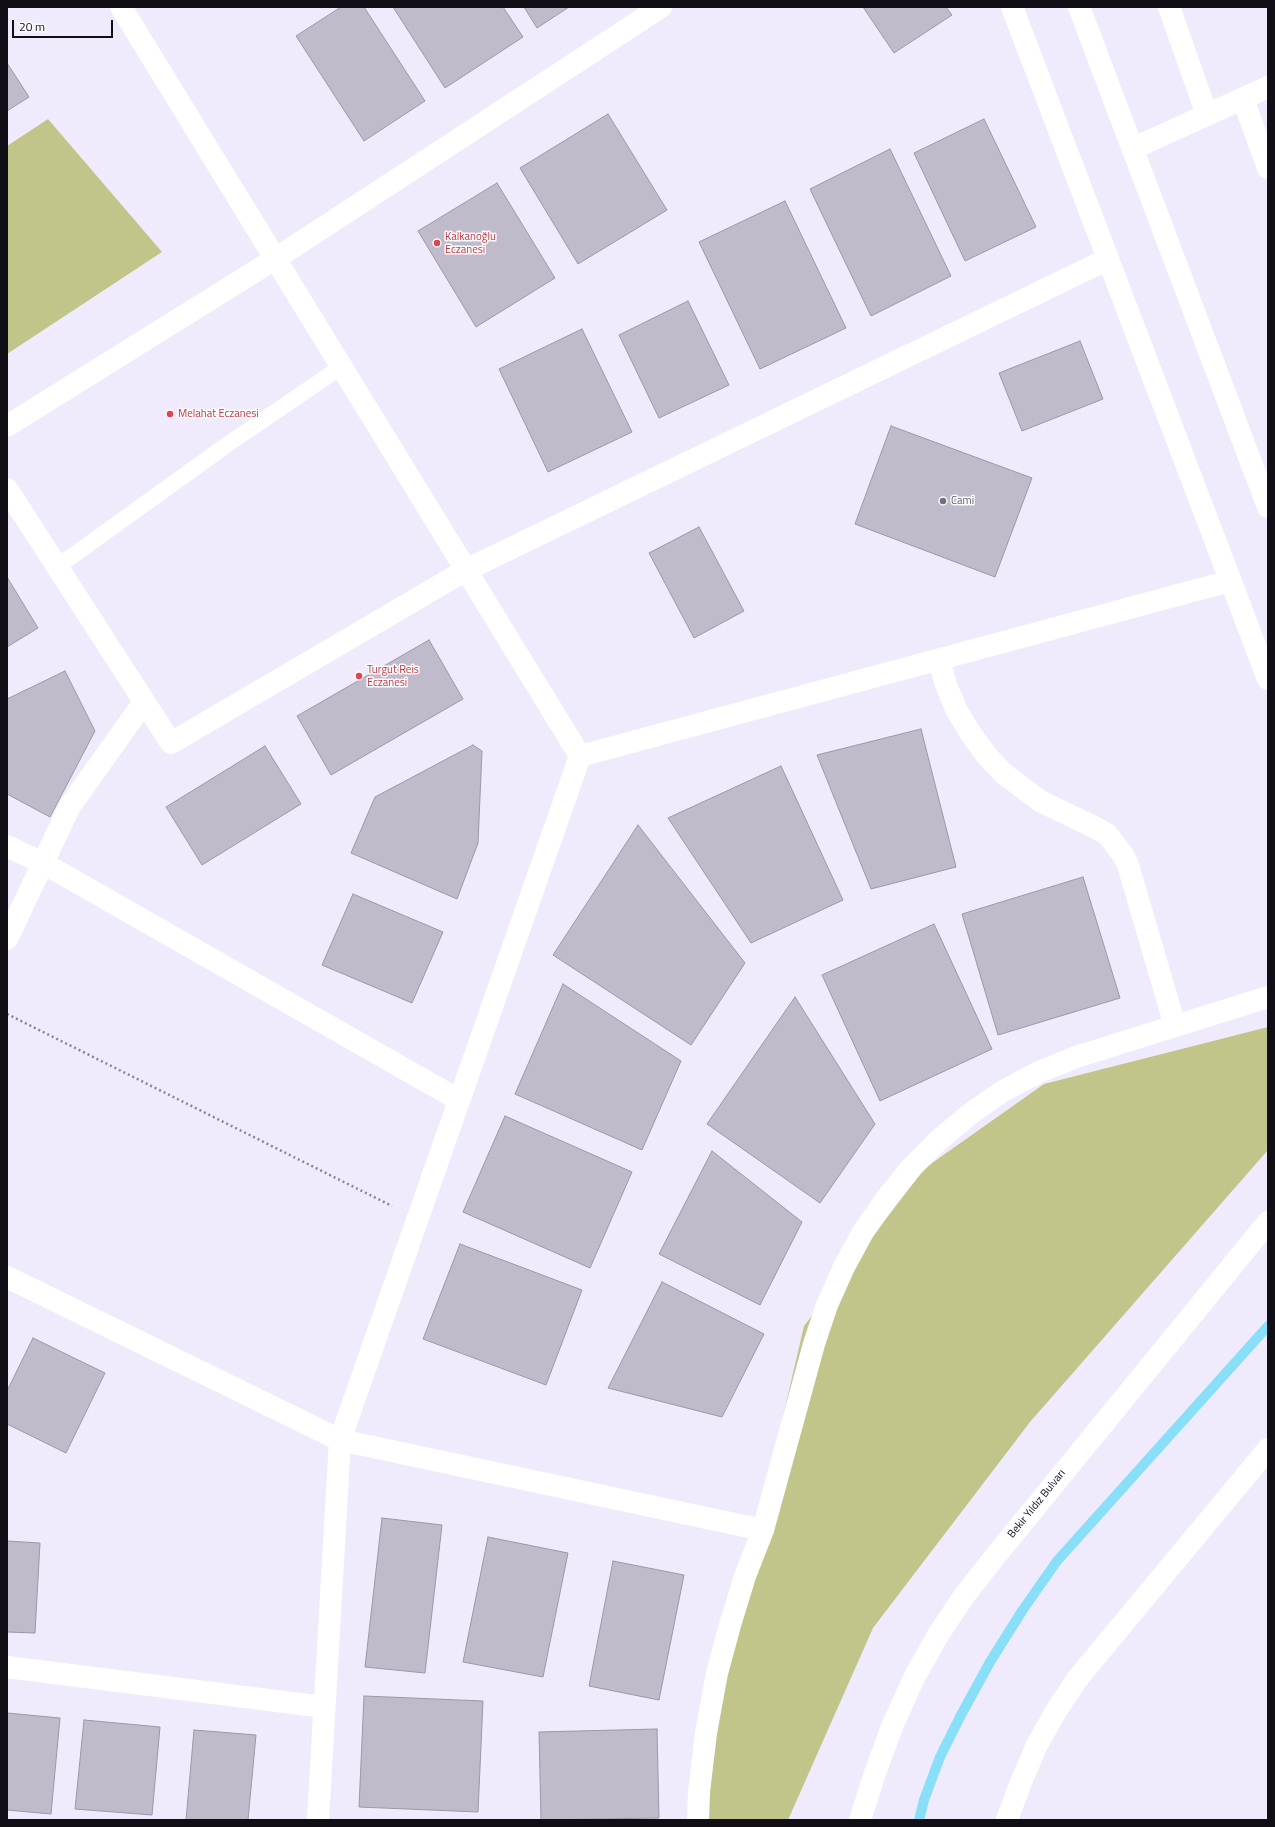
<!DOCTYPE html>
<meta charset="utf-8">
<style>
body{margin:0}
#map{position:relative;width:1275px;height:1827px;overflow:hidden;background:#f0ebfc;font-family:"Titillium Web",sans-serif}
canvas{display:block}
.frame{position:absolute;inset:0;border:8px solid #110f15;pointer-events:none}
.scale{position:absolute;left:12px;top:20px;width:101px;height:18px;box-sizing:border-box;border:2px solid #110f15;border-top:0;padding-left:5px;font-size:12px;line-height:14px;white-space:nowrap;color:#110f15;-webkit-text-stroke:3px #fcfbfe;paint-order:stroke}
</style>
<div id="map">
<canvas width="1275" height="1827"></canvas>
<div class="frame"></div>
<div class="scale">20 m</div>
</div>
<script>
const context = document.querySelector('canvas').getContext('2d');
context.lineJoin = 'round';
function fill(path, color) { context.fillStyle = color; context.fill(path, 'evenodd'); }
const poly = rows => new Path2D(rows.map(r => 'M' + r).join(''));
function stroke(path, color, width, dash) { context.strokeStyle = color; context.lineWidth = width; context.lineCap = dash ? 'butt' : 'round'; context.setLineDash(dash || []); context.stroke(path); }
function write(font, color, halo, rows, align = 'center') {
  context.font = font + ' "Titillium Web",sans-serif'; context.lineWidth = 3; context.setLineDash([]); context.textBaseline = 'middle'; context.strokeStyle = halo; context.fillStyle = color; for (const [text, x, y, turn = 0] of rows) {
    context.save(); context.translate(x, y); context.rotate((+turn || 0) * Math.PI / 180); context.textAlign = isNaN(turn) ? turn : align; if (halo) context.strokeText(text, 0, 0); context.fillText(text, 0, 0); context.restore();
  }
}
fill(poly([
 [48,119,162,252,7,354,7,146],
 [1268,1027,1268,1150,1030,1422,873,1628,788,1820,698,1820,697,1785,804,1326,925,1168,1044,1084]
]), '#c2c589');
stroke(poly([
 [919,1820,924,1800,940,1757,961,1715,990,1662,1022,1611,1057,1561,1268,1326]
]), '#89dff8', 10);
const building = poly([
 [341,7,364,7,425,101,364,141,296,36,341,7],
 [393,7,503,7,523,37,445,88,393,7],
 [524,7,569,7,537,28,524,7],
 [863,7,946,7,952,15,894,53,863,7],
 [7,63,29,97,7,111,7,63],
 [608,114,667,210,578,264,520,168,608,114],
 [984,119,1036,227,965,261,914,153,984,119],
 [890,149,951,276,871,316,810,189,890,149],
 [497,183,555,278,476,327,418,231,497,183],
 [785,201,846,328,760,369,699,242,785,201],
 [688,301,729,385,659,418,619,335,688,301],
 [582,329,632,432,548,472,499,369,582,329],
 [1080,341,1103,399,1022,431,999,373,1080,341],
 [891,426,1032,478,995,577,855,524,891,426],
 [699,527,744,611,694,638,649,553,699,527],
 [7,577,38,628,7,647,7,577],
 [429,640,463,699,331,775,297,716,429,640],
 [65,671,95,731,50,817,7,794,7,699,65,671],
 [921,729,956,867,871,889,817,755,921,729],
 [473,745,482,751,478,843,457,899,351,853,375,797,473,745],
 [265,746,301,804,202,865,166,807,265,746],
 [781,766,843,900,751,943,668,818,781,766],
 [638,825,745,963,691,1045,553,955,638,825],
 [1083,877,1120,998,998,1035,962,914,1083,877],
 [353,894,443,932,412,1003,322,965,353,894],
 [934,924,992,1049,880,1101,822,975,934,924],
 [563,984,681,1061,642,1150,515,1094,563,984],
 [795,997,875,1124,820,1203,707,1124,795,997],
 [505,1116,632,1172,590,1268,463,1212,505,1116],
 [712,1151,802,1222,760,1305,659,1254,712,1151],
 [460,1244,582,1290,546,1385,423,1339,460,1244],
 [662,1282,764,1334,722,1417,608,1388,662,1282],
 [33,1338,105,1373,66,1453,7,1424,7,1391,33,1338],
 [382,1518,442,1525,425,1673,365,1667,382,1518],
 [488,1537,568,1553,543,1677,463,1662,488,1537],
 [7,1541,40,1543,35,1633,7,1632,7,1541],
 [613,1561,684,1575,659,1700,589,1686,613,1561],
 [364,1696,483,1701,478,1812,359,1807,364,1696],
 [7,1713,60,1718,51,1814,7,1810,7,1713],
 [84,1720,160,1727,152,1815,75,1809,84,1720],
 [657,1729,659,1818,541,1820,539,1732,657,1729],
 [194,1730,256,1735,248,1820,186,1820,194,1730]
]);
fill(building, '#c0bbcb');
stroke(building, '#9c97a7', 1);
stroke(poly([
 [7,1014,392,1206]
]), '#888591', 2.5, [2, 3]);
stroke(poly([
 [57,567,228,444,341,367]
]), '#fff', 16);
stroke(poly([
 [121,7,580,756],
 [1012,7,1268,679],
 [1079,7,1268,507],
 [1169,7,1207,115],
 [1243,99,1268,168],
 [1132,149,1268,87],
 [7,426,275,259,661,7],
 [7,489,171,743,466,570,1108,259],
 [939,660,946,685,957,711,971,734,987,756,1003,773,1040,801,1094,827,1107,834,1123,855,1128,865,1175,1026],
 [580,756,1230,581],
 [7,846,43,863,459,1100],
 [7,939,70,806,144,702],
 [7,1277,340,1440,763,1530],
 [7,1667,324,1707],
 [318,1820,340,1440,580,756],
 [698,1820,699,1792,706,1733,717,1673,730,1625,745,1576,763,1530,814,1344,827,1305,844,1267,863,1232,886,1199,911,1168,939,1140,970,1114,1003,1091,1039,1072,1076,1057,1268,997]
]), '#fff', 22);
stroke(poly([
 [860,1820,875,1773,893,1724,915,1676,938,1635,964,1596,993,1559,1268,1222],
 [1007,1820,1021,1782,1037,1745,1056,1711,1078,1678,1268,1449]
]), '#fff', 22);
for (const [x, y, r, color] of [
 [437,243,4,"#e0444e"],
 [170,414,4,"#e0444e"],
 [943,501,4,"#6b7280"],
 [359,676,4,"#e0444e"]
]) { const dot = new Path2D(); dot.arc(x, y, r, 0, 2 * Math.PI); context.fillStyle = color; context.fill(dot); stroke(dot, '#fcfbfe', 1.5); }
write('11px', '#be3a42', '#fcfbfe', [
 ["Kalkanoğlu",445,237],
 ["Eczanesi",445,250],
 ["Melahat Eczanesi",178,414],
 ["Turgut Reis",367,670],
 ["Eczanesi",367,683]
], 'left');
write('11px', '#5b616d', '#fcfbfe', [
 ["Cami",951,501]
], 'left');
write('11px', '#110f15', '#fcfbfe', [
 ["Bekir Yıldız Bulvarı",1037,1504,-51]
]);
</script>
